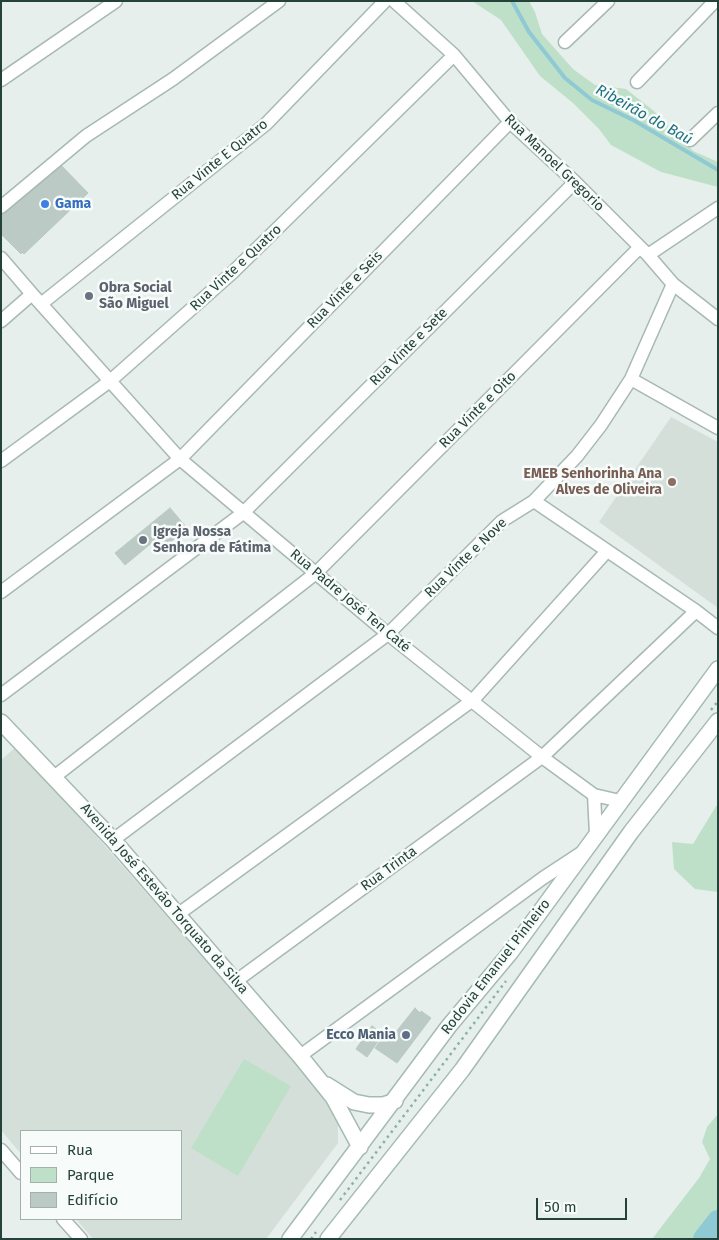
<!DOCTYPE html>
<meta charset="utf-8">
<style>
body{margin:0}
#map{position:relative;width:719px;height:1240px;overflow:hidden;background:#e6efeb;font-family:"Fira Sans",sans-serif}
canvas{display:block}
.frame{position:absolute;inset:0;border:2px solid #24423a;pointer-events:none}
.legend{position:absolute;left:20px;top:1130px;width:162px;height:90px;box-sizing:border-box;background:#f7fbf9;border:1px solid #a3b1ad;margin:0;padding:6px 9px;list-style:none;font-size:15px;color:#24423a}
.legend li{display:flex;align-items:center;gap:10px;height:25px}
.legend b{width:25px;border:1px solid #a3b1ad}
.scale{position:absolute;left:536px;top:1198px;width:91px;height:22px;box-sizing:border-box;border:2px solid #24423a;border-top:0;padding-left:6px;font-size:15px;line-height:18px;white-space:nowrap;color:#24423a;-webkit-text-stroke:4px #f7fbf9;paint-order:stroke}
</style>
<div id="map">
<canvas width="719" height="1240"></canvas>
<div class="frame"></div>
<ul class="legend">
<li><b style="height:6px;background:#fff"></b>Rua</li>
<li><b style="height:14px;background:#bfe0c8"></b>Parque</li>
<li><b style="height:14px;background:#bbcac4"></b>Edifício</li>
</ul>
<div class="scale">50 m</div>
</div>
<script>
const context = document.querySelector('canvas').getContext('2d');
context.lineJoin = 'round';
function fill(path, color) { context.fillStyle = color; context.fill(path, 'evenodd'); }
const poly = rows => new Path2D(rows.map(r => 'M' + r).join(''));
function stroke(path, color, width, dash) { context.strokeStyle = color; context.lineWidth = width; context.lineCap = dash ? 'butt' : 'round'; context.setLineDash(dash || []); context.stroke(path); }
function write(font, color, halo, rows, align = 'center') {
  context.font = font + ' "Fira Sans",sans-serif'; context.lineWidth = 5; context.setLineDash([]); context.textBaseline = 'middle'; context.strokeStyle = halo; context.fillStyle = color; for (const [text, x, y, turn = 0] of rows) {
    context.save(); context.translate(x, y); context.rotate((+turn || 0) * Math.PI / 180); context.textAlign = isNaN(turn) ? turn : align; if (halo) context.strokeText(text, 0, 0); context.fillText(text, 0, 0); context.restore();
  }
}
fill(poly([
 [671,417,718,442,718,608,599,522],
 [17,746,331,1103,338,1123,338,1143,266,1239,93,1239,76,1219,181,1219,181,1131,21,1131,21,1154,1,1130,1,760]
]), '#d4dfda');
fill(poly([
 [472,1,529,1,535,12,542,34,573,69,595,85,626,89,654,111,693,151,718,162,718,187,661,172,611,145,599,129,573,103,540,76,501,20],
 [718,803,718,892,695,889,674,869,672,842,693,844],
 [244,1059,291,1086,238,1176,191,1148],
 [718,1114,718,1239,652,1239,699,1178,710,1159,702,1142,707,1127]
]), '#bfe0c8');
stroke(poly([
 [512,1,529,32,565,78,592,100,635,121,718,170]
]), '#8ec9d4', 4);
stroke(poly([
 [704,1239,718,1221]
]), '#8ec9d4', 22);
const building = poly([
 [57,161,88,193,24,254,22,252,21,254,1,234,1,214,57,161],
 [170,508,187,528,167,545,160,536,125,565,115,553,170,508],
 [415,1008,420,1013,421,1011,431,1018,397,1063,375,1048,386,1033,392,1037,415,1008],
 [372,1026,383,1034,367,1057,356,1049,372,1026]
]);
fill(building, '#bbcac4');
stroke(building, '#b8c9c2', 1);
const minor = poly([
 [394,1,454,55,510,122,575,182,648,255,673,284,718,319],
 [565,42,608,1],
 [1,80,116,1],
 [637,82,715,1],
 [690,140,718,113],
 [1,207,86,136,173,79,279,1],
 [648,255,718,208],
 [1,258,32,294,180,459,388,634,542,757,594,795,620,801],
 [41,304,266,124,385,1],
 [1,321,32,294],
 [631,379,718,428],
 [1,461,110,381,232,273,454,55],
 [534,501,696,611,718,628],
 [1,592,180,459,510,122],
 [1,695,243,513,575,182],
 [54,777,316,573,640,247],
 [594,795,596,834],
 [113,840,388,634,502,521,534,501,577,456,601,425,631,379,673,284],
 [177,915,473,700,607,551],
 [236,981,542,757,696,611],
 [300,1056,543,878,581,853],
 [1,1150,21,1173],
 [63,1219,81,1239]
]);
const secondary = poly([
 [1,722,113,840,300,1056,333,1097,360,1147],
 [327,1085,354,1102,369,1105,383,1105,395,1101],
 [290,1239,449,1026,510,953,718,669],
 [328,1239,462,1070,631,832,718,721]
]);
stroke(minor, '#a8b8b2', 15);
stroke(secondary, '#a4bbb3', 18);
stroke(poly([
 [711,710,718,701],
 [340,1200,506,981],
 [311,1239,316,1232]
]), '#86b3a5', 2.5, [2.5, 4]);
stroke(minor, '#fff', 12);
stroke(secondary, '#fff', 15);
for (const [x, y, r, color] of [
 [45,204,5,"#3f7fe0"],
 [89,296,5,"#6b7280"],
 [672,482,5,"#8d6e63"],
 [143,540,5,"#6b7280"],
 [406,1035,5,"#5c6f8a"]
]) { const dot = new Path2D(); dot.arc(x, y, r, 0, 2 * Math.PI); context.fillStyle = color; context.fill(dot); stroke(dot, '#f7fbf9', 2); }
write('14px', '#24423a', '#f7fbf9', [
 ["Rua Vinte E Quatro",220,160,-39],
 ["Rua Manoel Gregorio",554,163,44],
 ["Rua Vinte e Quatro",236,268,-43],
 ["Rua Vinte e Seis",345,290,-46],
 ["Rua Vinte e Sete",409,347,-45],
 ["Rua Vinte e Oito",478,410,-45],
 ["Rua Vinte e Nove",466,558,-44],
 ["Rua Padre José Ten Caté",350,601,40],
 ["Rua Trinta",389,869,-36],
 ["Avenida José Estevão Torquato da Silva",164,899,49],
 ["Rodovia Emanuel Pinheiro",496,967,-52]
]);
write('bold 14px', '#366cbe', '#f7fbf9', [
 ["Gama",55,204]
], 'left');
write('bold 14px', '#5b616d', '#f7fbf9', [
 ["Obra Social",99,288],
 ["São Miguel",99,304],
 ["Igreja Nossa",153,532],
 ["Senhora de Fátima",153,548]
], 'left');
write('bold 14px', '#785e54', '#f7fbf9', [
 ["EMEB Senhorinha Ana",662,474],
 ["Alves de Oliveira",662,490]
], 'right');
write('bold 14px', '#4e5e75', '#f7fbf9', [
 ["Ecco Mania",396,1035]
], 'right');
write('italic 15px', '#1c6f80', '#f7fbf9', [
 ["Ribeirão do Baú",644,115,29]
]);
</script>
